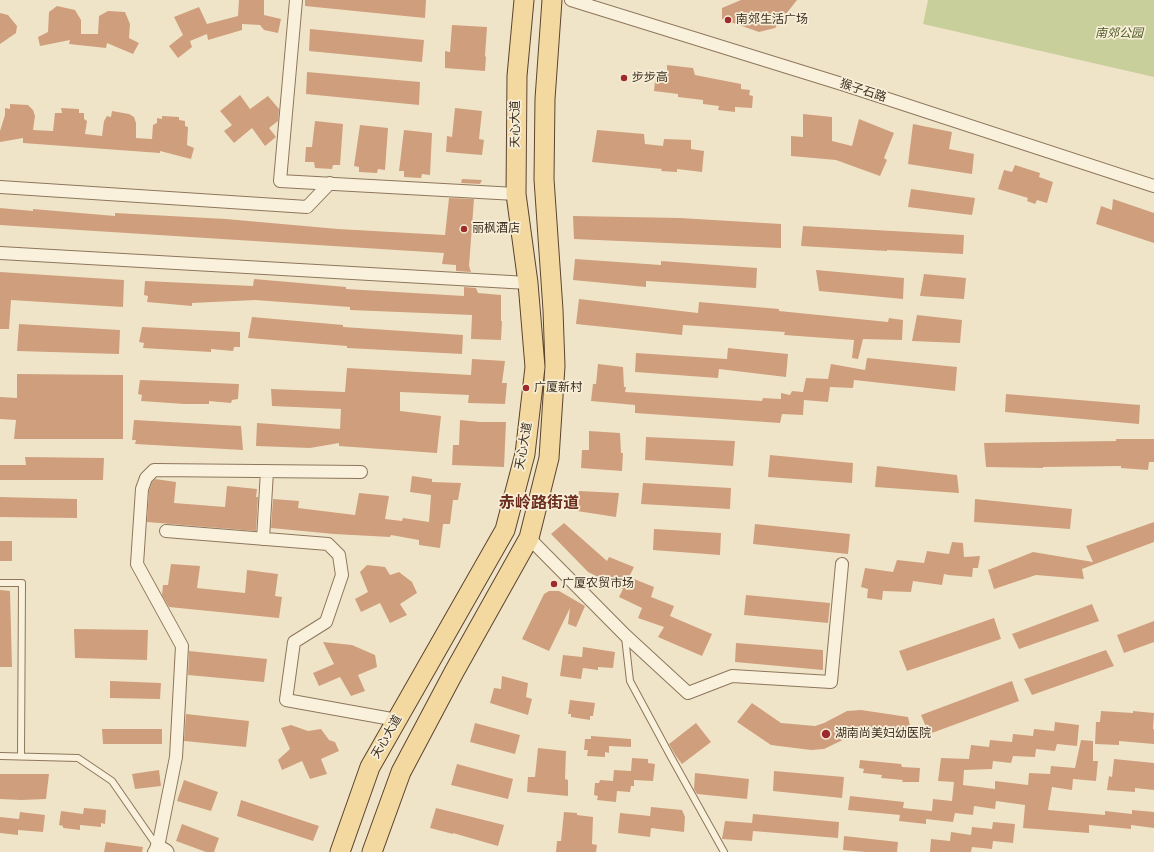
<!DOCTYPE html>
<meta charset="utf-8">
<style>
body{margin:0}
canvas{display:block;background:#f0e4c8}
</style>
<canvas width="1154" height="852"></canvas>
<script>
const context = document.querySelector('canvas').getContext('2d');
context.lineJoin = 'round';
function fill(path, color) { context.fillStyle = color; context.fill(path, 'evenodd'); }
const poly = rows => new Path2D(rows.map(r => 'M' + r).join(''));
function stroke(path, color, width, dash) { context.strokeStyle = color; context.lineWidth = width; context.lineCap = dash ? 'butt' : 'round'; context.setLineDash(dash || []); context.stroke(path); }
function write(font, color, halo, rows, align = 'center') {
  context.font = font + ' "Times New Roman","Noto Sans SC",serif'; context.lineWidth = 3.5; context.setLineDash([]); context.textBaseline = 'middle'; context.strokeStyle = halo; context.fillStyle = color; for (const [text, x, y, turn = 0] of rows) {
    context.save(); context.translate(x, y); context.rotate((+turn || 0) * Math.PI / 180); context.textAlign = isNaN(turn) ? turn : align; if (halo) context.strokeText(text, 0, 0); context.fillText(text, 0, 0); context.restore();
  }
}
fill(poly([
 [928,0,1154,0,1154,77,923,24]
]), '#c9cf9b');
fill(poly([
 [239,0,264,0,264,15,281,19,278,33,264,30,260,25,242,24,242,30,208,40,207,34,190,41,192,47,178,58,169,46,183,35,174,17,199,7,207,24,238,16],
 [305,0,426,0,425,18,305,6],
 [741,0,797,0,775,28,759,32,722,19,722,8],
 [57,6,75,10,81,20,81,34,98,34,99,16,108,11,125,12,130,24,129,38,139,43,133,54,107,43,106,48,69,44,70,40,40,46,38,37,48,32,49,12],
 [0,13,8,15,17,26,16,33,0,44],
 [452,25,487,27,485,56,486,57,485,71,445,68,445,51,450,52],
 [310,29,424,40,422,62,309,51],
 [667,65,693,68,695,75,741,84,741,89,750,90,749,95,753,96,752,108,735,107,735,112,718,110,719,106,703,104,703,100,678,97,678,94,654,91,656,71,667,72],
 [307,72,420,82,419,105,306,94],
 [240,95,250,109,268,96,279,109,278,121,269,128,276,137,265,146,252,128,234,143,224,131,232,125,220,111],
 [10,104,28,105,33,110,35,116,33,130,53,131,55,113,62,113,61,108,79,109,79,113,84,113,84,119,87,121,85,134,102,136,104,121,107,116,111,117,112,111,129,114,134,117,136,123,136,138,152,139,153,125,157,123,157,118,162,119,162,116,179,117,179,120,185,121,185,126,188,127,187,145,194,148,191,159,160,151,160,153,23,143,23,138,0,142,0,131,5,115,5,108,10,109],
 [455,108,482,111,479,139,484,140,482,155,446,152,447,136,452,137],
 [803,114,832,117,832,141,852,146,859,119,894,133,884,158,887,160,880,176,836,160,791,156,791,136,803,137],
 [315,121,343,124,340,165,333,165,332,169,315,168,314,162,305,162,306,147,312,147],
 [913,124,952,132,949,149,974,154,972,174,908,164],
 [360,125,388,128,385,170,378,169,377,173,359,172,359,167,354,166],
 [404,130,432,133,430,175,422,174,421,178,404,177,404,171,399,171],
 [597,130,644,134,645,144,663,146,664,139,691,140,691,149,704,151,702,172,677,169,677,172,661,171,662,169,592,162],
 [1015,165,1040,173,1039,177,1053,182,1047,203,1037,200,1035,204,1027,201,1028,198,998,189,1004,170,1012,172],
 [462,179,482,180,480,184,461,183],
 [911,189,975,198,972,215,908,207],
 [449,198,474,199,469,266,471,272,456,271,456,265,442,264,444,253,0,225,0,208,33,211,33,209,115,216,115,213,226,219,338,229,445,235],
 [1113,199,1154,213,1154,243,1096,224,1101,206,1112,210],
 [573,216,680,218,781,224,781,248,574,239],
 [803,226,964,235,963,254,887,250,887,251,801,246],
 [575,259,661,265,661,261,757,268,756,288,646,281,646,287,573,280],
 [816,270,904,278,903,299,819,291],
 [0,272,124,280,123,307,11,300,9,329,0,329],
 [924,274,966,278,964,299,920,296],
 [254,279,346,287,346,289,464,296,464,287,476,288,478,293,501,295,501,321,502,321,501,340,471,339,472,315,350,310,350,307,255,300,192,303,192,306,147,302,148,296,144,295,145,281,253,286],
 [579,299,698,313,699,302,779,309,779,311,888,322,889,318,903,320,902,340,863,339,858,359,852,358,854,340,784,335,785,332,683,325,682,335,576,324],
 [917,315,962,320,960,343,912,341],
 [252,317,343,325,343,327,463,335,462,354,347,348,347,346,248,338],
 [19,324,120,330,119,354,17,351],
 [142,327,240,332,240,347,234,347,233,351,211,349,211,352,143,348,144,343,139,342],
 [728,348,788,354,786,377,719,369,718,378,635,372,636,353,727,359],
 [867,358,957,367,955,391,854,380,853,388,830,387,828,402,804,400,803,415,782,414,780,423,635,413,635,405,591,401,593,384,596,384,598,364,623,367,624,387,626,387,625,392,762,401,763,398,781,399,781,393,790,395,792,391,803,392,806,378,828,379,831,364,865,370],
 [472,359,505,361,502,383,507,383,505,404,468,403,469,395,400,392,400,411,441,416,437,453,339,446,339,443,310,448,256,446,257,423,340,429,341,409,272,406,271,389,345,392,347,368,471,375],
 [17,374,123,375,123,439,14,439,16,420,0,419,0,397,17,398],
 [140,380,239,384,238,399,232,400,231,403,209,401,209,404,184,404,141,401,142,395,138,394],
 [1006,394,1140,405,1139,424,1005,412],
 [134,420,241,426,243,450,135,444,136,440,132,440],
 [460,420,480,422,506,422,504,467,452,465,453,445,459,445],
 [589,431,620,433,621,453,623,453,622,471,581,468,582,450,589,450],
 [646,437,735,441,733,466,645,460],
 [1116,439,1154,439,1154,462,1149,462,1148,470,1121,468,1121,466,1043,467,1043,468,986,467,984,443,1116,441],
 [770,455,853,463,852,483,768,477],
 [25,457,104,458,103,480,0,480,0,465,26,465],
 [877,466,957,475,959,493,875,487],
 [412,476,432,479,432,482,461,483,458,500,453,500,450,524,443,524,440,548,419,545,419,540,391,535,390,537,334,534,271,528,273,499,299,501,298,508,355,515,359,493,389,496,385,519,402,521,403,518,429,522,431,495,410,492],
 [155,479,176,482,174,503,225,507,227,486,257,489,256,497,258,497,256,531,147,522,149,491,152,482],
 [643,483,731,488,730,509,641,504],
 [579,491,619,493,616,517,577,511],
 [0,497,77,499,77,518,0,517],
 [975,499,1072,509,1070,529,974,522],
 [1154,522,1154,542,1082,569,1084,579,1036,575,994,589,988,570,1033,552,1093,562,1086,546],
 [564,523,607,561,609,557,634,567,629,577,654,587,651,597,674,606,670,616,712,634,702,656,658,637,664,627,638,618,642,608,619,597,623,589,588,572,551,534],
 [755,524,850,534,848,554,753,544],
 [654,529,721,533,720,555,653,550],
 [0,541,12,541,12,561,0,561],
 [952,542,963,543,964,557,980,556,978,568,973,568,972,577,948,575,944,574,942,585,913,581,911,592,883,591,882,600,867,598,868,589,861,587,865,568,893,572,897,560,924,563,927,551,949,554],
 [171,564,200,566,197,588,245,593,247,570,278,574,275,596,282,597,279,618,169,607,162,595,163,585,168,585],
 [367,565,385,567,390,575,399,572,412,582,417,593,400,604,407,615,390,623,380,603,361,612,355,599,368,592,360,572],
 [0,590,10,591,12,667,0,667],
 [549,591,559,591,585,606,576,627,568,624,570,608,549,651,522,639,544,594],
 [746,595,830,603,828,623,744,615],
 [1092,604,1099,621,1019,649,1012,634],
 [994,618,1001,639,907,671,899,651],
 [1154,621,1154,642,1124,653,1117,635],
 [74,629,148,630,147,660,75,658],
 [323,642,352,645,375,655,377,667,358,675,365,691,351,696,340,677,319,686,313,673,334,664],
 [736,643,823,650,823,670,735,662],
 [583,647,615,652,613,668,598,667,598,670,583,668,581,679,560,676,563,655,582,657],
 [1106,650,1114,666,1032,695,1024,679],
 [189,651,267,659,264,682,188,675],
 [502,676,528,683,526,697,532,699,528,715,490,703,494,688,501,689],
 [110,681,161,683,160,699,110,698],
 [1012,681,1019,701,929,734,921,715],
 [570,700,595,703,593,716,590,716,590,720,571,717,571,714,568,714],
 [752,703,781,723,815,726,824,723,847,711,861,710,908,717,913,739,866,736,849,737,824,749,811,750,771,745,737,722],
 [1101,711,1133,713,1133,711,1154,713,1153,729,1154,729,1154,744,1119,741,1119,745,1095,744,1096,722,1100,722],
 [186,714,249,721,246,747,184,741],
 [1055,722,1079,725,1077,746,1057,744,1055,751,1036,749,1035,757,1013,756,1011,763,993,761,992,769,964,770,963,785,995,789,995,781,1028,785,1029,773,1050,774,1051,766,1075,768,1081,740,1093,741,1093,761,1098,761,1096,781,1073,779,1072,790,1052,787,1048,810,1105,815,1105,811,1132,814,1132,810,1154,812,1154,828,1131,825,1131,829,1089,825,1089,833,1023,828,1025,805,996,801,995,809,974,806,973,815,955,813,953,822,926,819,926,824,899,821,900,815,848,810,850,796,904,802,903,808,932,811,933,799,952,801,954,782,938,781,941,758,969,759,971,745,989,747,990,740,1012,742,1013,734,1033,736,1034,729,1054,731],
 [475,723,520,735,515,754,470,742],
 [696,723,711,742,682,764,676,756,669,744],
 [291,725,308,731,321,729,329,740,335,742,339,751,321,759,327,774,310,779,302,761,282,770,278,760,290,749,281,728],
 [102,729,162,729,162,744,103,744],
 [591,736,631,739,631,747,609,746,609,753,605,752,605,757,587,756,588,750,584,750,585,739,591,739],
 [538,748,566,751,565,779,568,780,568,796,527,792,528,777,535,777],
 [632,758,648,759,648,763,655,764,653,781,634,780,634,786,631,786,630,792,617,791,616,802,597,800,598,796,594,795,595,783,599,783,600,780,613,781,614,770,631,771],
 [1114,759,1154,763,1154,790,1135,788,1135,792,1107,790,1109,776,1112,777],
 [860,760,901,764,902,767,920,768,919,782,902,782,903,780,881,778,882,775,863,773,864,769,859,768],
 [457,764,513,779,508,799,451,785],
 [159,770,161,786,135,789,132,774],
 [774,771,844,777,842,798,773,791],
 [695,773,749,779,747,799,697,794,694,789],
 [0,774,49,774,46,799,21,800,0,799],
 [184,780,218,792,211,811,177,801],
 [241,800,319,826,313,841,237,816],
 [651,807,682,810,685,817,684,832,651,828,650,837,618,833,620,813,650,816],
 [84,808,106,810,105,824,101,823,101,827,80,825,80,830,63,828,63,826,59,825,61,811,83,814],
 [436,808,504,825,498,846,453,833,453,834,430,828],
 [20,812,45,815,43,832,18,830,18,835,0,833,0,817,19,819],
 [564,812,577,813,577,815,593,817,592,844,597,845,596,852,556,852,557,841,561,841],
 [753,814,839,822,838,838,753,831,752,841,722,839,725,821,752,823],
 [993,822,1015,824,1013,843,993,841,992,849,972,847,971,852,930,852,931,839,950,841,951,832,971,835,972,827,992,829],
 [182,824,219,838,214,852,206,852,176,841],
 [844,836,898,842,897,852,866,852,843,850],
 [106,842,143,847,142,852,104,852]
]), '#cf9f7d');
const service = poly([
 [0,583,22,583,21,756],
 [625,637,630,681,671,757,724,852],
 [0,756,78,758,112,781,157,846]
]);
const minor = poly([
 [296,0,280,181,516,194],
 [571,0,845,85,1154,186],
 [0,187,307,207,330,183],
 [0,253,528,283],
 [166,531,328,544,339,555,342,575,326,622,294,642,286,700,397,720],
 [529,538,625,635,688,693,732,676,831,682,842,564],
 [263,539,267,471],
 [154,852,158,847,176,757,182,646,137,564,142,489,146,478,154,470,361,472]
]);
const tertiary = poly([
 [158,847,166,852]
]);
const primary = poly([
 [340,852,370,767,505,530,525,454,535,367,528,283,516,194,517,76,524,0],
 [372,852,401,772,454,672,529,538,549,458,555,366,553,310,544,179,545,99,552,0]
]);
stroke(service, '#8d765c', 8);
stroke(minor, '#8d765c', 14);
stroke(tertiary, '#8d765c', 17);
stroke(primary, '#5b4430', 21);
stroke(service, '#faf1dc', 6);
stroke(minor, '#faf1dc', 12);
stroke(tertiary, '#faf1dc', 15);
stroke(primary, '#f3d9a0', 19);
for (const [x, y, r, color] of [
 [728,20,4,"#9e2a2b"],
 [624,78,4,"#9e2a2b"],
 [464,229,4,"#9e2a2b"],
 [526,388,4,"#9e2a2b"],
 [554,584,4,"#9e2a2b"],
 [826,734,5,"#9e2a2b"]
]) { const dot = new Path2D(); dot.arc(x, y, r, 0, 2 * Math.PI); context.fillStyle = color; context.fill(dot); stroke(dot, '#f7eed8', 1.5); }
write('12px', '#3d2e20', '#f7eed8', [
 ["南郊生活广场",736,20],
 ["步步高",632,78],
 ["丽枫酒店",472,229],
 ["广厦新村",534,388],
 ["广厦农贸市场",562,584],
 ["湖南尚美妇幼医院",835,734]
], 'left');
write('italic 12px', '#4d5a26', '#f7eed8', [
 ["南郊公园",1119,34]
]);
write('12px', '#3d2e20', '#f7eed8', [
 ["猴子石路",863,91,18],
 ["天心大道",516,124,-90],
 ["天心大道",524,446,-80],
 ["天心大道",387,737,-60]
]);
write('bold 16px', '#6b2e1e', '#f7eed8', [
 ["赤岭路街道",539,504]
]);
</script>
